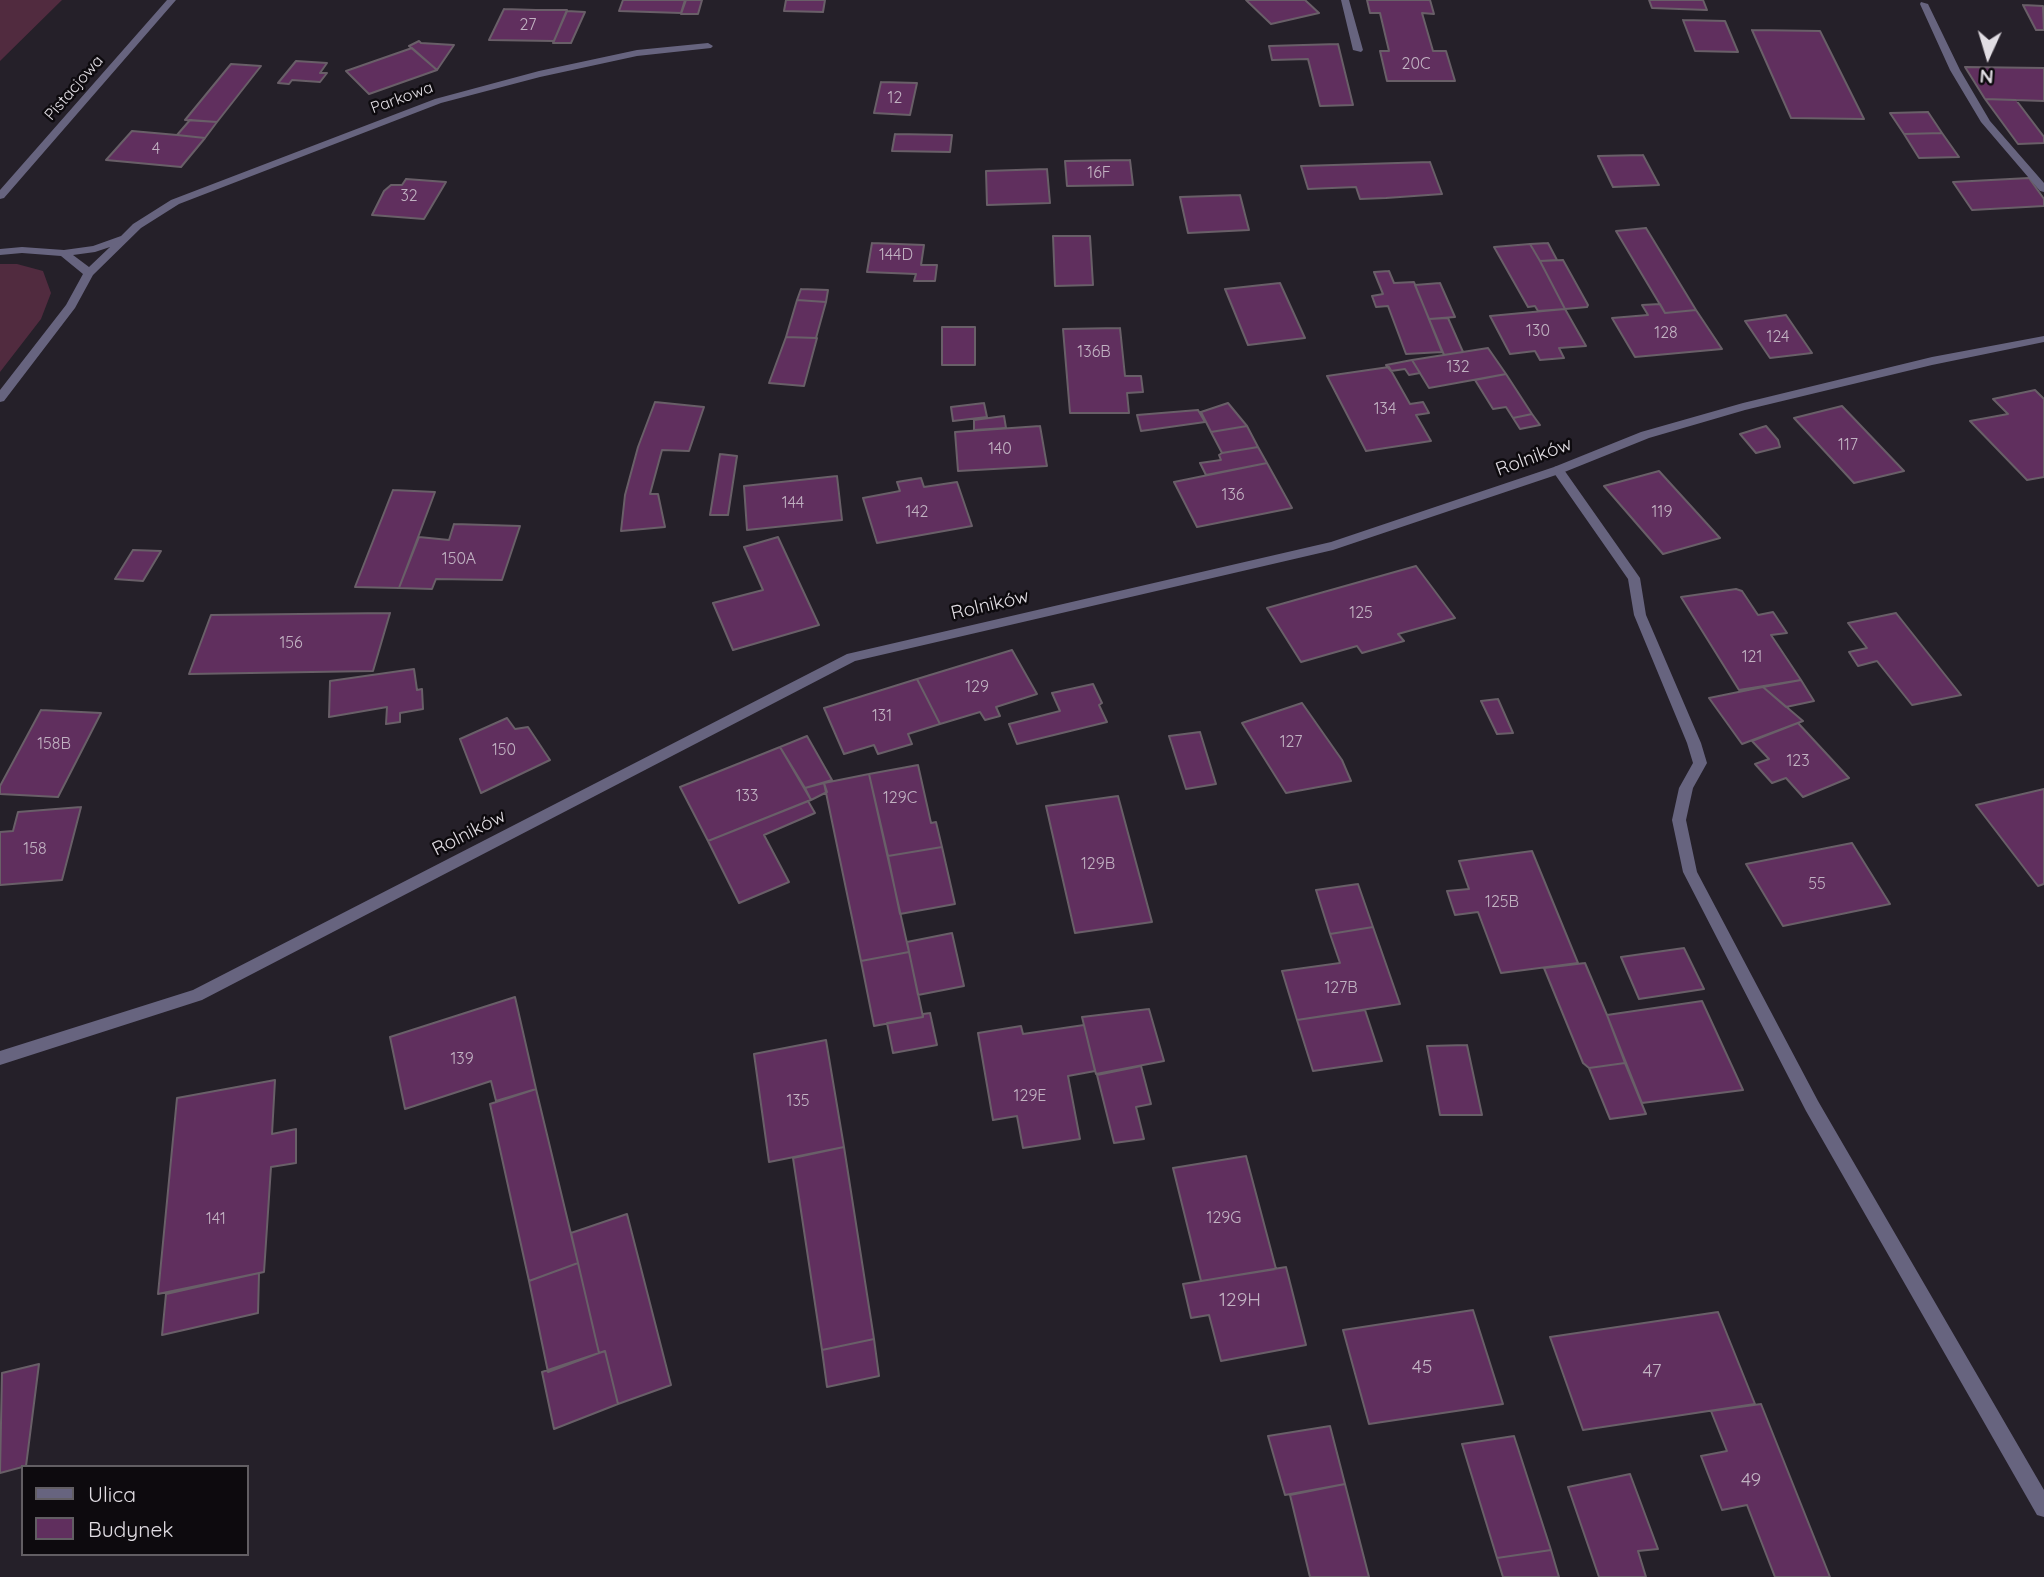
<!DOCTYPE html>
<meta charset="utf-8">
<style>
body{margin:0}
#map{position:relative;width:2044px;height:1577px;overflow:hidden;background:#252029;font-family:Quicksand,sans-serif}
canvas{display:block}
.legend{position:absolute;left:21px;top:1465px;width:228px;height:91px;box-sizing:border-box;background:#0d0a0e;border:2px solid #625e63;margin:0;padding:9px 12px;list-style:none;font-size:21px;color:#e1dde3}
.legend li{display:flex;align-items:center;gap:14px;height:35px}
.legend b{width:35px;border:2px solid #625e63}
.north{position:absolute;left:1953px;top:21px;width:70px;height:70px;-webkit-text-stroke:5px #0d0a0e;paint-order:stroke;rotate:184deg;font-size:19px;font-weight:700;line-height:28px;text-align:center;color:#e1dde3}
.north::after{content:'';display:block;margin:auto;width:24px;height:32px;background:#e1dde3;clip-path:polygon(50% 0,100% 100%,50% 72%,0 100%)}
</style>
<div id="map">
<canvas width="2044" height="1577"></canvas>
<ul class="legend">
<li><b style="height:9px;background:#67647f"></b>Ulica</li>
<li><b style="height:19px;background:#602f5e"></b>Budynek</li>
</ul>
<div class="north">N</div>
</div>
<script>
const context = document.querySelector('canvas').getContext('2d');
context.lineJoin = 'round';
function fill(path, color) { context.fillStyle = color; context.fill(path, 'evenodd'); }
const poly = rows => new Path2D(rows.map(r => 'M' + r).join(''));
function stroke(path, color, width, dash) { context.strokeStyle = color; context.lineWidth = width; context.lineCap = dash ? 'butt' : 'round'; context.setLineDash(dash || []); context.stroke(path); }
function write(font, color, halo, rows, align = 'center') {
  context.font = font + ' Quicksand,sans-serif'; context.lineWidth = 5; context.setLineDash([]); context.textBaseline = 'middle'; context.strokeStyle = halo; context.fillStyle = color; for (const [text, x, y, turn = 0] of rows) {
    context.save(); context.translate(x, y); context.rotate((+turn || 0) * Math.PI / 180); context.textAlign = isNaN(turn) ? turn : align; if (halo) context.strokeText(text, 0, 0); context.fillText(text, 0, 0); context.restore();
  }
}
fill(poly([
 [0,0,62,0,0,61],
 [0,264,17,264,43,271,51,293,41,319,0,372]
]), '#512b3f');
const building = poly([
 [623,0,685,0,681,13,619,11,623,0],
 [686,0,702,0,698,14,681,14,686,0],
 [786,0,825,0,823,12,784,11,786,0],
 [1246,0,1305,0,1319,13,1271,24,1246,0],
 [1367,0,1430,0,1434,14,1422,13,1433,51,1446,51,1455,81,1387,81,1380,51,1389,51,1380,13,1370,13,1367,0],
 [1649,0,1703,0,1707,10,1652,8,1649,0],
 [2023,5,2043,6,2044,30,2036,30,2023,5],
 [504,9,536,10,567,10,554,41,489,40,504,9],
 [567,11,585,12,571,43,553,43,567,11],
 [1683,20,1725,21,1738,52,1695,51,1683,20],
 [1752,30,1820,31,1864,119,1791,118,1752,30],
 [419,41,421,43,454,45,437,70,409,46,419,41],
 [1338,44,1353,105,1320,106,1308,59,1272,60,1269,46,1338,44],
 [412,48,437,70,369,94,346,71,412,48],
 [296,61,327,63,320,73,327,73,320,82,292,80,289,84,278,83,296,61],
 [231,64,261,66,217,122,185,120,231,64],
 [1965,67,2044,68,2044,101,1985,99,1965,67],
 [881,82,917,83,910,115,874,113,881,82],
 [1985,99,2016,100,2044,137,2044,143,2018,144,1985,99],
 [1928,112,1942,133,1904,134,1890,113,1928,112],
 [190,120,217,122,205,138,177,135,190,120],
 [132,131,177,135,205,138,181,167,106,160,132,131],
 [1942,133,1959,157,1919,158,1904,134,1942,133],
 [895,134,952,135,950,152,892,151,895,134],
 [1643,155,1659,185,1613,187,1598,156,1643,155],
 [1130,160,1133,185,1067,186,1065,161,1130,160],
 [1430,162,1442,194,1386,198,1360,199,1356,187,1308,189,1301,166,1430,162],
 [1047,169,1050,203,987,205,986,171,1047,169],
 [2029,178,2044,199,2044,206,1972,210,1953,182,2029,178],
 [406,179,446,182,424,219,372,215,384,191,391,185,402,185,406,179],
 [1240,195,1249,230,1188,233,1180,197,1240,195],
 [1646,228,1696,310,1665,313,1616,231,1646,228],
 [1053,236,1090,236,1093,285,1055,286,1053,236],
 [872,243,924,245,921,265,937,265,935,281,914,281,916,274,867,272,872,243],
 [1548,243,1557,260,1540,261,1530,244,1548,243],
 [1530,244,1540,261,1565,309,1538,311,1535,306,1528,307,1494,247,1530,244],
 [1563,260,1588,305,1587,307,1565,309,1540,261,1563,260],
 [1389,271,1394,283,1414,282,1442,352,1406,354,1388,306,1376,307,1372,296,1383,294,1374,272,1389,271],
 [1280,283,1305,338,1248,345,1225,289,1280,283],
 [1440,283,1455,317,1429,319,1415,285,1440,283],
 [801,289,828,290,826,302,797,300,801,289],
 [797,300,826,302,816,338,786,337,797,300],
 [1660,304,1665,313,1696,310,1722,349,1635,357,1612,318,1648,315,1642,305,1660,304],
 [1565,309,1586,346,1559,348,1564,358,1540,360,1535,351,1510,354,1490,316,1565,309],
 [1786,315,1812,353,1770,358,1745,321,1786,315],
 [1448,318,1463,352,1444,355,1429,319,1448,318],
 [942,327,975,327,975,365,942,365,942,327],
 [1120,328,1125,376,1141,376,1143,392,1127,393,1129,413,1070,413,1063,329,1120,328],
 [786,337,817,338,804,386,769,383,786,337],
 [1488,348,1506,374,1429,388,1412,360,1488,348],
 [1412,360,1420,373,1409,375,1405,369,1391,371,1386,365,1412,360],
 [1389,367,1410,404,1423,402,1429,413,1416,415,1431,441,1366,451,1327,376,1389,367],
 [1506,374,1532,414,1513,418,1506,407,1493,409,1475,380,1506,374],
 [2035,390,2044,399,2044,477,2027,480,1970,421,2008,414,1993,399,2035,390],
 [655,402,704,407,689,451,662,450,650,494,658,494,665,527,621,531,625,495,638,447,655,402],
 [984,403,987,417,953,421,951,407,984,403],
 [1228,403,1247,426,1211,432,1201,412,1228,403],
 [1842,406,1904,471,1854,483,1794,418,1842,406],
 [1198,410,1205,422,1141,431,1137,415,1198,410],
 [1532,414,1540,425,1520,429,1513,418,1532,414],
 [1004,416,1006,428,974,430,974,420,1004,416],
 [1040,426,1047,466,958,471,955,432,1040,426],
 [1247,426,1258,447,1222,453,1211,432,1247,426],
 [1766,426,1778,440,1780,447,1756,453,1740,434,1766,426],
 [1258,447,1267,463,1206,475,1200,463,1221,460,1219,455,1222,453,1258,447],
 [720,454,737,456,728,515,710,515,720,454],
 [1267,463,1292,508,1197,527,1174,482,1267,463],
 [1659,471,1720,538,1663,554,1604,486,1659,471],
 [837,476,842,520,747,530,744,486,837,476],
 [921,478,924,487,957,482,972,526,877,543,863,498,900,491,897,482,921,478],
 [393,490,435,492,399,588,355,587,393,490],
 [454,524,520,526,502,580,436,579,432,589,399,588,419,537,449,540,454,524],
 [778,537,819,625,733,650,713,603,763,590,744,547,778,537],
 [133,550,161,551,143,581,115,579,133,550],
 [1416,566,1455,618,1398,634,1404,641,1362,653,1357,646,1301,662,1267,608,1416,566],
 [1736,589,1742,591,1758,615,1773,612,1787,633,1771,635,1801,680,1739,690,1681,597,1736,589],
 [390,613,373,671,189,674,211,615,390,613],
 [1896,613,1961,695,1912,705,1877,661,1858,666,1849,652,1867,648,1848,623,1896,613],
 [1012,650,1037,694,996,707,1000,716,985,720,980,712,940,724,917,679,1012,650],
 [414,669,417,690,422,689,423,709,400,713,400,722,386,724,387,707,329,717,330,681,414,669],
 [917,679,940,724,908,734,912,744,878,754,874,745,844,754,824,708,917,679],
 [1801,680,1814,701,1786,707,1763,687,1801,680],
 [1093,684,1102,703,1099,705,1107,722,1017,744,1009,724,1060,711,1052,693,1093,684],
 [1763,687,1803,721,1742,744,1709,698,1763,687],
 [1498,699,1513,733,1497,734,1481,701,1498,699],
 [1302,703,1342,760,1351,781,1286,793,1242,723,1302,703],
 [41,710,101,713,58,797,0,794,0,786,41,710],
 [507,718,515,729,528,727,550,760,481,793,460,739,507,718],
 [1798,723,1849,778,1803,797,1786,778,1772,783,1755,764,1769,759,1752,741,1798,723],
 [1200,732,1216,784,1186,789,1169,736,1200,732],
 [807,736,832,780,805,788,780,747,807,736],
 [780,747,811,800,708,841,680,787,780,747],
 [918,765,931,823,936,822,942,847,888,856,869,774,918,765],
 [869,774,909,952,861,961,824,783,869,774],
 [824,783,827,792,811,800,805,788,824,783],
 [2044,789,2044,884,2038,886,1976,805,2044,789],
 [1118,796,1152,922,1075,933,1046,806,1118,796],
 [808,801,815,813,764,835,789,882,739,903,708,841,808,801],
 [81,807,62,880,0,885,0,832,13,831,18,812,81,807],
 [1852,843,1890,904,1783,926,1746,864,1852,843],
 [942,847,955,904,900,914,888,856,942,847],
 [1532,851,1578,963,1501,973,1478,912,1455,915,1447,891,1469,889,1459,861,1532,851],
 [1358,884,1373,927,1330,934,1316,890,1358,884],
 [1373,927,1400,1004,1297,1020,1282,971,1340,963,1330,934,1373,927],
 [952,933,964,986,918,995,907,942,952,933],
 [1684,948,1704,989,1639,999,1621,957,1684,948],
 [909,952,923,1017,874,1026,861,961,909,952],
 [1585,963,1607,1015,1625,1063,1589,1068,1583,1063,1544,968,1585,963],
 [515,997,536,1089,496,1101,491,1081,405,1109,390,1037,515,997],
 [1702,1001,1743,1090,1642,1103,1607,1015,1702,1001],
 [1149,1009,1164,1061,1096,1074,1082,1017,1149,1009],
 [1365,1010,1382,1061,1313,1071,1297,1020,1365,1010],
 [930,1013,937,1045,893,1053,887,1023,923,1017,923,1014,930,1013],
 [1084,1025,1095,1071,1068,1076,1080,1139,1023,1148,1017,1116,993,1120,978,1033,1021,1026,1023,1034,1084,1025],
 [826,1040,844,1147,769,1162,754,1054,826,1040],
 [1467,1045,1482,1115,1440,1115,1427,1046,1467,1045],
 [1625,1063,1646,1114,1610,1119,1589,1068,1625,1063],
 [1141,1066,1151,1104,1136,1107,1144,1139,1114,1143,1097,1075,1141,1066],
 [275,1080,272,1134,296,1129,296,1163,271,1167,264,1272,158,1294,177,1098,275,1080],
 [536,1089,578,1263,529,1281,490,1104,536,1089],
 [844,1147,874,1339,822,1350,793,1158,844,1147],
 [1246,1156,1276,1269,1201,1281,1173,1168,1246,1156],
 [627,1214,671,1385,618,1404,605,1351,599,1353,571,1233,627,1214],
 [578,1263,599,1353,548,1372,529,1281,578,1263],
 [1286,1267,1306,1345,1221,1361,1209,1315,1191,1318,1183,1284,1286,1267],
 [259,1273,258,1313,162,1335,166,1294,259,1273],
 [1473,1310,1503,1404,1369,1424,1343,1330,1473,1310],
 [1718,1312,1755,1404,1583,1430,1550,1337,1718,1312],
 [874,1339,879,1376,827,1387,822,1350,874,1339],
 [605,1351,618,1404,554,1429,542,1372,605,1351],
 [39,1364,26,1466,0,1473,2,1373,39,1364],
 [1761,1404,1830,1577,1775,1577,1747,1505,1722,1510,1701,1456,1727,1451,1711,1411,1761,1404],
 [1330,1426,1345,1484,1285,1495,1268,1436,1330,1426],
 [1514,1436,1551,1550,1497,1558,1462,1444,1514,1436],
 [1630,1474,1658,1549,1638,1551,1646,1577,1599,1577,1568,1487,1630,1474],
 [1345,1484,1369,1577,1310,1577,1290,1495,1345,1484],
 [1551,1550,1559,1577,1503,1577,1497,1558,1551,1550]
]);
fill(building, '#602f5e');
stroke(building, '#695f68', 2);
fill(poly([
 [1341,0,1349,0,1363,50,1361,52,1353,50,1341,0],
 [1921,2,1928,4,1960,70,1990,121,2044,183,2044,192,2040,191,1981,122,1950,70,1920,4,1921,2],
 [1558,466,1562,467,1640,578,1646,615,1701,743,1707,763,1693,788,1686,820,1697,872,1818,1101,2044,1490,2044,1517,2037,1515,1806,1111,1683,872,1672,820,1679,788,1693,763,1687,743,1634,615,1628,579,1554,473,1554,467,1558,466]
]), '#67647f');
fill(poly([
 [167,0,176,0,4,198,0,199,0,190,167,0],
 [708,43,713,46,711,48,637,56,540,77,441,103,179,204,141,228,93,275,75,308,4,401,0,402,0,390,66,305,83,274,61,256,22,253,0,255,0,249,22,247,64,250,93,246,121,236,133,224,171,200,435,99,539,71,637,50,708,43],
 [110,247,89,267,73,255,95,252,110,247]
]), '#67647f');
fill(poly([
 [2044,336,2044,342,1932,365,1745,410,1649,438,1562,473,1333,550,855,661,202,1000,0,1065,0,1051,193,990,847,654,1331,542,1554,467,1641,432,1743,403,1932,357,2044,336]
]), '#67647f');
write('16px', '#c1b2c2', null, [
 ["27",528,25],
 ["20C",1416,64],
 ["12",895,98],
 ["4",156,149],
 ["16F",1099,173],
 ["32",409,196],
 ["144D",896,255],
 ["130",1538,331],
 ["128",1666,333],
 ["124",1778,337],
 ["136B",1094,352],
 ["132",1458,367],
 ["134",1385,409],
 ["117",1848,445],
 ["140",1000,449],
 ["136",1233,495],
 ["144",793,503],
 ["142",917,512],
 ["119",1662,512],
 ["150A",459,559],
 ["125",1361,613],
 ["156",291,643],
 ["121",1752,657],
 ["129",977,687],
 ["131",882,716],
 ["127",1291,742],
 ["158B",54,744],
 ["150",504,750],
 ["123",1798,761],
 ["133",747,796],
 ["129C",900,798],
 ["158",35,849],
 ["129B",1098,864],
 ["55",1817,884],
 ["125B",1502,902],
 ["127B",1341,988],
 ["139",462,1059],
 ["129E",1030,1096],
 ["135",798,1101],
 ["129G",1224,1218],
 ["141",216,1219]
]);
write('16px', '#e1dde3', '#0d0a0e', [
 ["Pistacjowa",74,88,-49],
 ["Parkowa",402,98,-20]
]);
write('19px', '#e1dde3', '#0d0a0e', [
 ["Rolników",1534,457,-20],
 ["Rolników",990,605,-13],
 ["Rolników",469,833,-27]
]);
write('19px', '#c1b2c2', null, [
 ["129H",1240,1300],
 ["45",1422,1367],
 ["47",1652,1371],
 ["49",1751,1480]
]);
</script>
